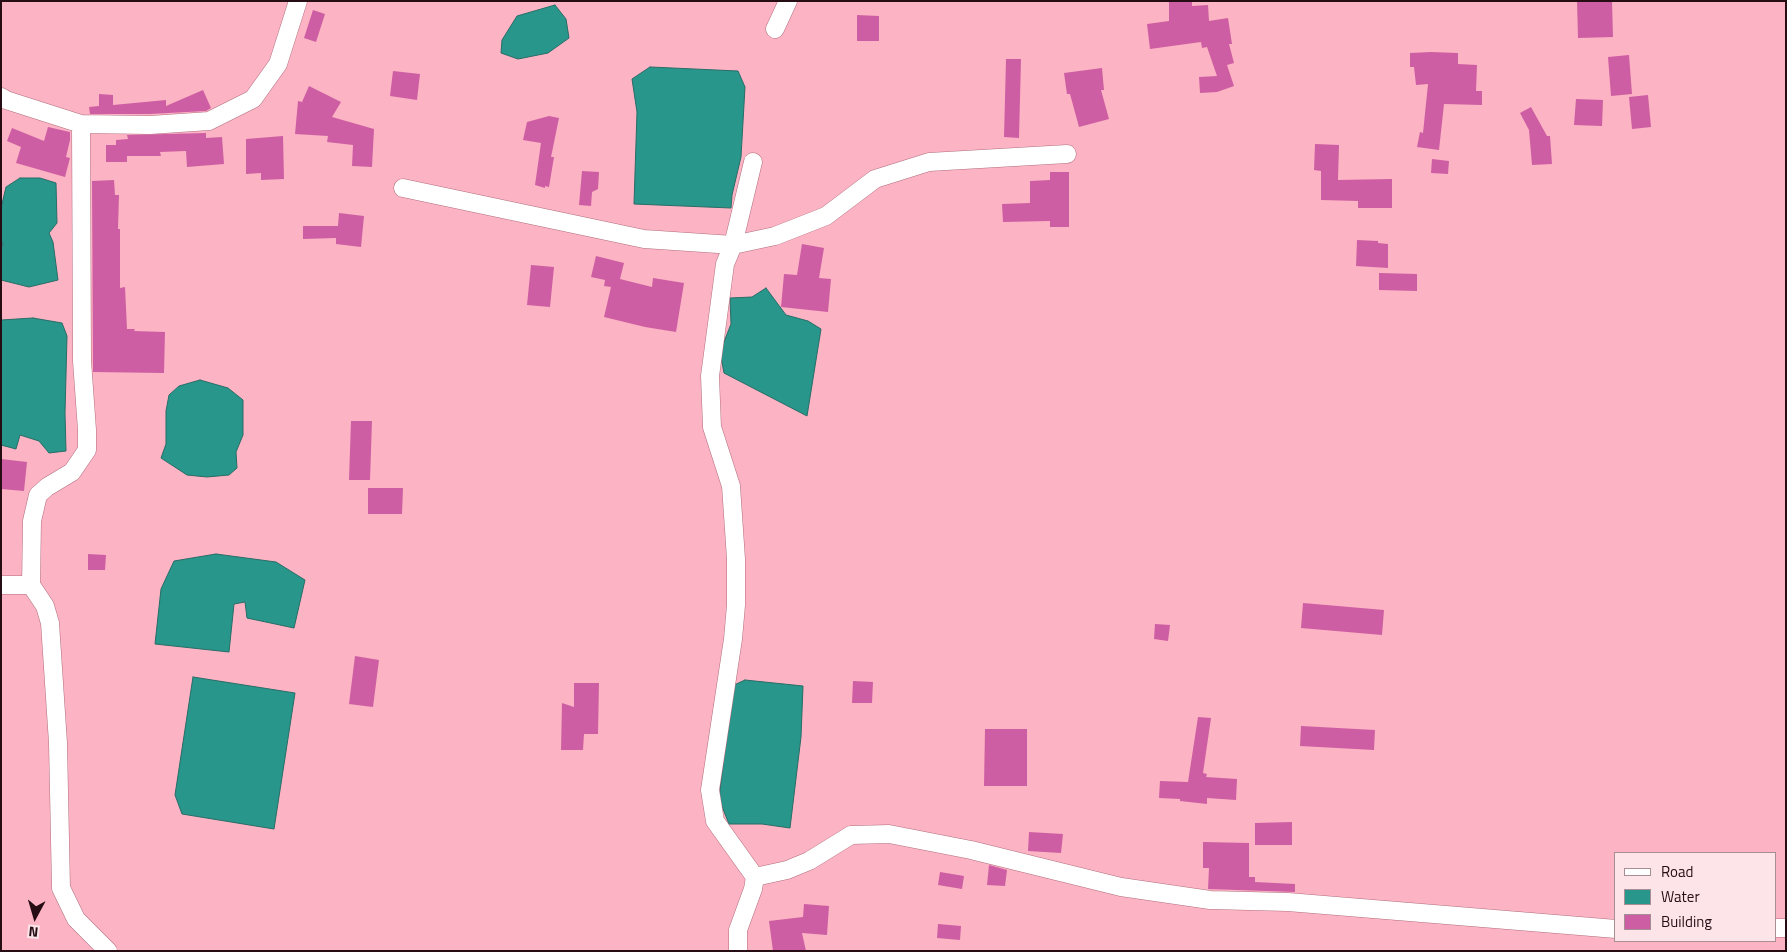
<!DOCTYPE html>
<style>
body{margin:0}
#map{position:relative;width:1787px;height:952px;overflow:hidden;background:#fcb3c3;font-family:"Titillium Web",sans-serif}
canvas{display:block}
.frame{position:absolute;inset:0;border:2px solid #260d14;pointer-events:none}
.legend{position:absolute;left:1614px;top:852px;width:162px;height:90px;box-sizing:border-box;background:#fce4e9;border:1px solid #a68e94;margin:0;padding:6px 9px;list-style:none;font-size:15px;color:#260d14}
.legend li{display:flex;align-items:center;gap:10px;height:25px}
.legend b{width:25px;border:1px solid #a68e94}
.north{position:absolute;left:10px;top:892px;width:50px;height:50px;-webkit-text-stroke:4px #fce4e9;paint-order:stroke;rotate:186deg;font-size:14px;font-weight:700;line-height:20px;text-align:center;color:#260d14}
.north::after{content:'';display:block;margin:auto;width:18px;height:22px;background:#260d14;clip-path:polygon(50% 0,100% 100%,50% 72%,0 100%)}
</style>
<div id="map">
<canvas width="1787" height="952"></canvas>
<div class="frame"></div>
<ul class="legend">
<li><b style="height:6px;background:#fff"></b>Road</li>
<li><b style="height:14px;background:#28968b"></b>Water</li>
<li><b style="height:14px;background:#ce5ea3"></b>Building</li>
</ul>
<div class="north">N</div>
</div>
<script>
const context = document.querySelector('canvas').getContext('2d');
context.lineJoin = 'round';
function fill(path, color) { context.fillStyle = color; context.fill(path, 'evenodd'); }
const poly = rows => new Path2D(rows.map(r => 'M' + r).join(''));
function stroke(path, color, width, dash) { context.strokeStyle = color; context.lineWidth = width; context.lineCap = dash ? 'butt' : 'round'; context.setLineDash(dash || []); context.stroke(path); }
const water = poly([
 [555,5,566,19,569,38,548,53,518,59,501,53,502,40,517,16,555,5],
 [650,67,738,71,745,87,741,157,732,195,731,208,634,204,637,112,632,79,650,67],
 [20,178,40,178,56,183,57,223,49,233,53,242,58,280,29,287,1,280,1,248,3,245,1,240,1,208,6,187,20,178],
 [766,288,786,315,808,321,821,329,807,416,724,373,720,352,731,324,730,298,752,297,766,288],
 [33,318,62,323,67,336,65,413,66,451,49,453,39,441,20,435,16,449,1,445,1,320,33,318],
 [200,380,228,388,243,400,243,435,236,452,237,468,229,475,207,477,187,475,161,458,166,444,166,411,169,395,179,386,200,380],
 [216,554,276,562,305,580,294,628,247,618,245,602,234,604,229,652,155,644,161,589,174,561,216,554],
 [193,677,295,693,274,829,182,814,175,795,193,677],
 [745,680,803,686,801,737,790,828,762,824,729,824,719,799,732,686,745,680]
]);
fill(water, '#28968b');
stroke(water, '#276d67', 1);
fill(poly([
 [1169,1,1192,1,1192,6,1208,5,1209,21,1228,18,1232,44,1229,44,1234,63,1227,65,1234,86,1217,92,1200,93,1199,77,1217,76,1207,47,1202,48,1201,42,1150,49,1147,24,1169,21],
 [1577,1,1612,1,1613,37,1578,38],
 [313,10,325,14,316,42,304,38],
 [857,15,879,16,879,41,857,41],
 [1431,52,1458,53,1458,64,1477,65,1476,91,1482,91,1482,105,1444,104,1439,150,1417,147,1420,132,1423,133,1428,84,1416,85,1414,67,1410,67,1410,53],
 [1629,55,1632,94,1611,96,1608,57],
 [1006,59,1021,59,1019,138,1004,137],
 [1102,68,1104,90,1101,90,1109,119,1079,127,1070,94,1067,94,1064,73],
 [393,71,420,74,417,100,390,96],
 [309,86,341,102,332,117,374,129,372,167,352,166,353,145,327,142,328,136,295,134,298,101,302,102],
 [203,90,211,108,206,111,150,114,90,114,89,107,99,106,99,94,113,95,113,105,166,100,166,106],
 [1648,95,1651,127,1632,129,1629,97],
 [1576,99,1603,100,1602,126,1574,125],
 [1531,107,1547,136,1550,136,1552,164,1532,165,1529,130,1520,113],
 [549,116,559,118,551,157,554,157,549,187,545,186,545,188,535,185,541,143,523,140,527,122],
 [48,127,70,132,70,140,66,157,70,158,65,177,16,163,21,147,7,141,12,128,44,141],
 [206,133,206,138,222,137,224,164,187,167,186,151,160,152,161,156,127,156,127,162,106,162,106,145,116,145,116,140,128,139,127,135],
 [283,136,284,179,261,180,261,173,246,174,246,139],
 [1315,144,1339,145,1338,180,1392,179,1392,208,1358,208,1358,201,1321,200,1321,171,1314,170],
 [1432,159,1449,161,1448,174,1431,173],
 [582,171,599,172,598,189,592,192,591,206,579,205],
 [1050,172,1069,172,1069,227,1050,227,1050,221,1003,222,1002,204,1030,203,1030,181,1050,180],
 [114,180,115,195,119,195,118,229,120,229,120,288,125,287,127,329,135,329,134,331,165,332,164,373,93,372,92,181],
 [339,213,364,216,361,247,336,244,336,238,303,239,303,226,338,226],
 [1357,240,1378,241,1378,243,1388,244,1388,268,1356,266],
 [802,244,824,248,819,278,831,279,828,312,781,307,784,274,797,275],
 [596,256,624,263,620,279,652,287,653,278,684,283,676,332,645,327,604,317,611,287,604,286,605,280,591,277],
 [531,265,554,267,550,307,527,305],
 [1379,273,1417,274,1417,291,1379,290],
 [351,421,372,421,370,480,349,480],
 [1,459,27,462,24,491,1,489],
 [368,488,403,488,402,514,368,514],
 [88,554,106,555,105,570,88,570],
 [1303,603,1384,610,1382,635,1301,628],
 [1155,624,1170,625,1168,641,1154,639],
 [355,656,379,660,373,707,349,704],
 [853,681,873,682,872,703,852,703],
 [574,683,599,683,598,734,584,734,583,750,561,750,562,703,574,707],
 [1198,717,1211,718,1203,773,1207,774,1206,777,1237,779,1236,800,1207,798,1207,804,1180,801,1180,799,1159,798,1160,781,1188,782],
 [1301,726,1375,730,1374,750,1300,746],
 [985,729,1027,729,1027,786,984,786],
 [1292,822,1292,845,1255,845,1255,823],
 [1029,832,1063,834,1061,853,1028,851],
 [1203,842,1249,843,1249,877,1255,877,1255,882,1295,884,1295,892,1208,889,1209,868,1203,868],
 [989,865,1007,870,1005,886,987,885],
 [940,872,964,876,962,889,938,885],
 [804,904,829,906,827,935,802,933,806,951,773,951,769,921,803,917],
 [938,924,961,926,960,940,937,938]
]), '#ce5ea3');
const street = poly([
 [775,29,788,1],
 [1,97,6,100,81,124,150,125,209,121,253,99,278,64,298,1],
 [403,188,644,239,733,245,753,162],
 [1,585,31,585,45,606,50,623,58,743,61,888,76,919,108,951],
 [31,585,32,521,38,495,47,487,72,472,87,450,87,430,82,361,81,124],
 [755,877,787,870,809,861,851,835,889,834,971,850,1121,887,1210,900,1288,902,1616,929],
 [1776,928,1786,928],
 [738,951,738,930,753,889,755,877,715,821,710,790,733,639,736,605,736,559,731,486,712,427,710,376,725,264,733,245,775,236,826,216,875,179,929,162,1067,154]
]);
stroke(street, '#b16e7e', 19);
stroke(street, '#fff', 18);
</script>
